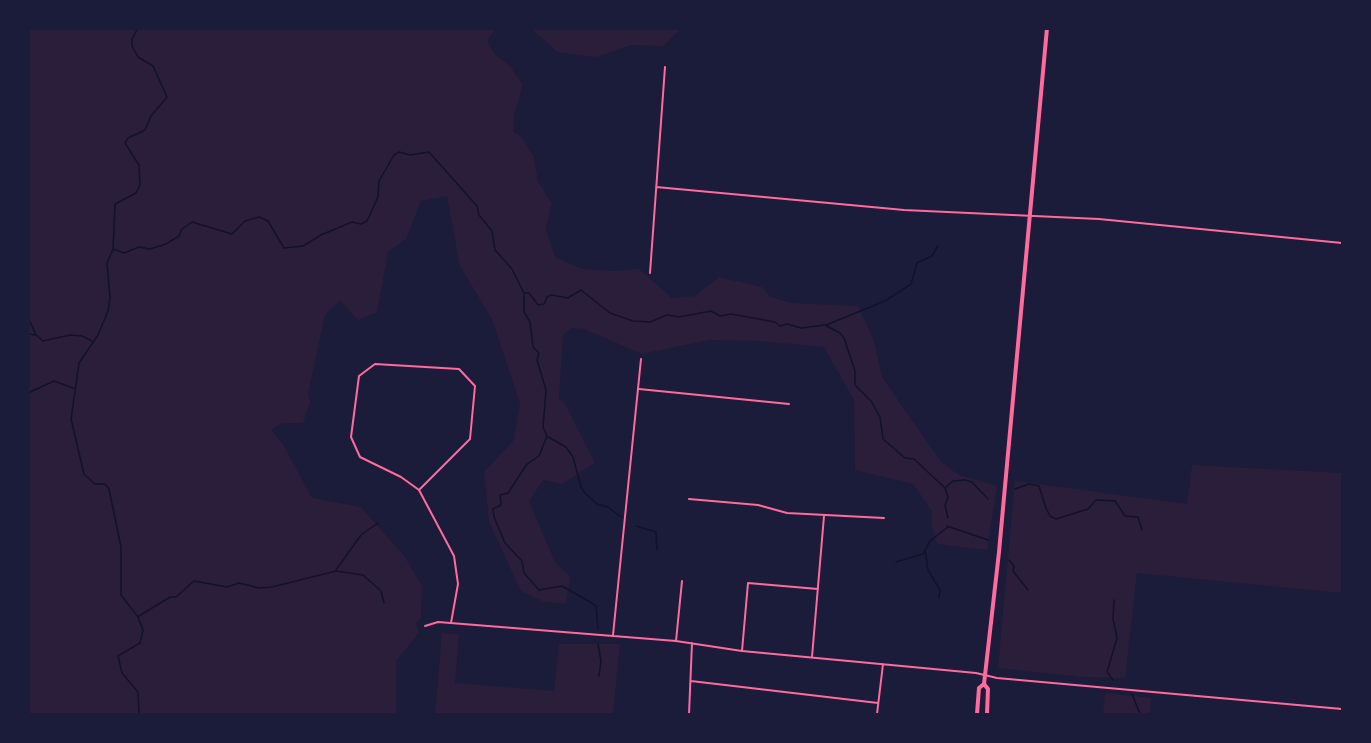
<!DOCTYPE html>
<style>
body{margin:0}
#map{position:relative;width:1371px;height:743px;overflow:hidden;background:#1b1b3a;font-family:Montserrat,sans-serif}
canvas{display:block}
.frame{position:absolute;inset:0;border:30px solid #1b1b3a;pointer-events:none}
</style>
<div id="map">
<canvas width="1371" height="743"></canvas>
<div class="frame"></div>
</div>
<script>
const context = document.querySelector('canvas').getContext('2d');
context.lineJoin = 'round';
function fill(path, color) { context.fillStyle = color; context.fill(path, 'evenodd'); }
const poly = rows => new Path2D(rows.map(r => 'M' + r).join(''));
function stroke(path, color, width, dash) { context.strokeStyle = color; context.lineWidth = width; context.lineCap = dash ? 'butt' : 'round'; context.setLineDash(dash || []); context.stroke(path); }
fill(poly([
 [28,29,495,29,487,41,495,55,510,66,523,85,514,115,513,132,521,136,534,157,538,181,551,203,546,230,555,257,582,269,613,271,639,269,672,298,695,296,719,277,762,287,770,297,792,303,858,306,874,341,882,377,941,462,959,475,997,486,987,550,937,544,932,527,932,511,913,484,855,470,854,400,824,347,759,341,709,340,642,354,584,329,571,328,563,335,559,399,565,404,595,463,562,484,543,480,529,501,555,562,570,577,566,604,542,601,521,591,489,522,484,472,514,440,520,403,492,319,460,266,447,196,421,201,406,239,388,252,377,312,358,320,340,300,325,315,308,394,310,402,303,423,282,423,271,430,283,444,312,498,361,507,405,557,422,586,421,618,416,623,419,633,396,661,396,714,29,714],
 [532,29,681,29,663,46,631,45,597,57,557,52],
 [1192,465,1342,473,1342,593,1137,573,1125,678,1082,677,998,668,1015,481,1187,504],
 [442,633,459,634,455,683,554,691,559,644,620,644,613,714,435,714],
 [1105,693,1151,698,1150,714,1103,714]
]), '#2a1e3b');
stroke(poly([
 [138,28,132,39,132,46,138,57,153,66,167,97,151,116,145,130,128,138,125,143,139,165,140,185,136,193,115,204,113,249,107,263,110,298,108,311,98,335,79,363,71,419,84,474,95,484,105,484,109,489,121,547,121,595,138,617,143,630,140,643,118,656,122,673,138,692,139,714],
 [113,249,124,253,139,247,150,249,166,244,179,236,182,229,192,222,232,234,245,221,259,217,268,221,284,248,303,246,321,235,352,222,361,224,367,221,378,197,379,181,394,155,399,152,410,155,429,152,477,206,479,215,492,231,495,250,512,269,524,293,529,293,538,305,544,304,547,297,551,295,568,298,581,290,610,313,633,321,650,322,667,315,679,317,711,311,720,316,731,314,775,322,780,326,787,324,801,328,825,325,840,333,844,338,855,371,855,385,871,401,880,417,883,439,905,458,914,459,945,488,948,497,945,506,948,518],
 [524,295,524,312,530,322,533,347,539,353,537,360,546,390,543,427,547,436,539,456,527,464,508,493,500,495,501,505,493,509,494,517,505,543,522,561,524,573,539,590,562,586,590,602,596,606,598,629],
 [28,317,36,335,43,341,70,335,82,336,92,341],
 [826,325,885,301,911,284,917,263,932,256,938,246],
 [28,334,36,335],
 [28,393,54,381,73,388],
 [548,437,566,447,573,457,581,487,585,493,597,504,608,507,621,517],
 [945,488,953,481,965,480,972,482,988,499],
 [1015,489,1029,484,1039,486,1046,508,1050,516,1056,519,1088,509,1096,500,1115,501,1125,516,1138,517,1142,530],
 [636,526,656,532,657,550],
 [947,526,988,540],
 [925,550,928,570,940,590,939,598],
 [1009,560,1014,566,1013,571,1028,590],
 [896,562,923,554,930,541,948,527],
 [336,570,361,535,378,523],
 [139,616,170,597,176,597,194,581,227,587,239,583,259,588,272,587,336,571,363,575,381,591,384,603],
 [598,644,601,661,599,676],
 [1113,680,1107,672,1117,638,1113,619,1114,600],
 [1132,694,1140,714]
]), '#12122b', 1.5);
stroke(poly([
 [656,187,904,210,1099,219,1342,243],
 [650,273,665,67],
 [639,389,789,404],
 [419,490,470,439,475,386,459,369,375,364,359,376,351,437,360,457,401,477,419,490,454,556,458,584,451,623],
 [689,499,758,505,787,513,884,518],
 [425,626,438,622,676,641,742,651,976,673,997,678,1342,709],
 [613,635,641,359],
 [676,641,682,581],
 [742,651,748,583,818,589],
 [812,657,824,516],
 [691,681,878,703],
 [689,714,692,643],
 [877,714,883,664]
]), '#ff6b9d', 2);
stroke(poly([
 [984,684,988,689,987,714],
 [977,714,979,688,984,684,999,552,1047,28]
]), '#ff6b9d', 4);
</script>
